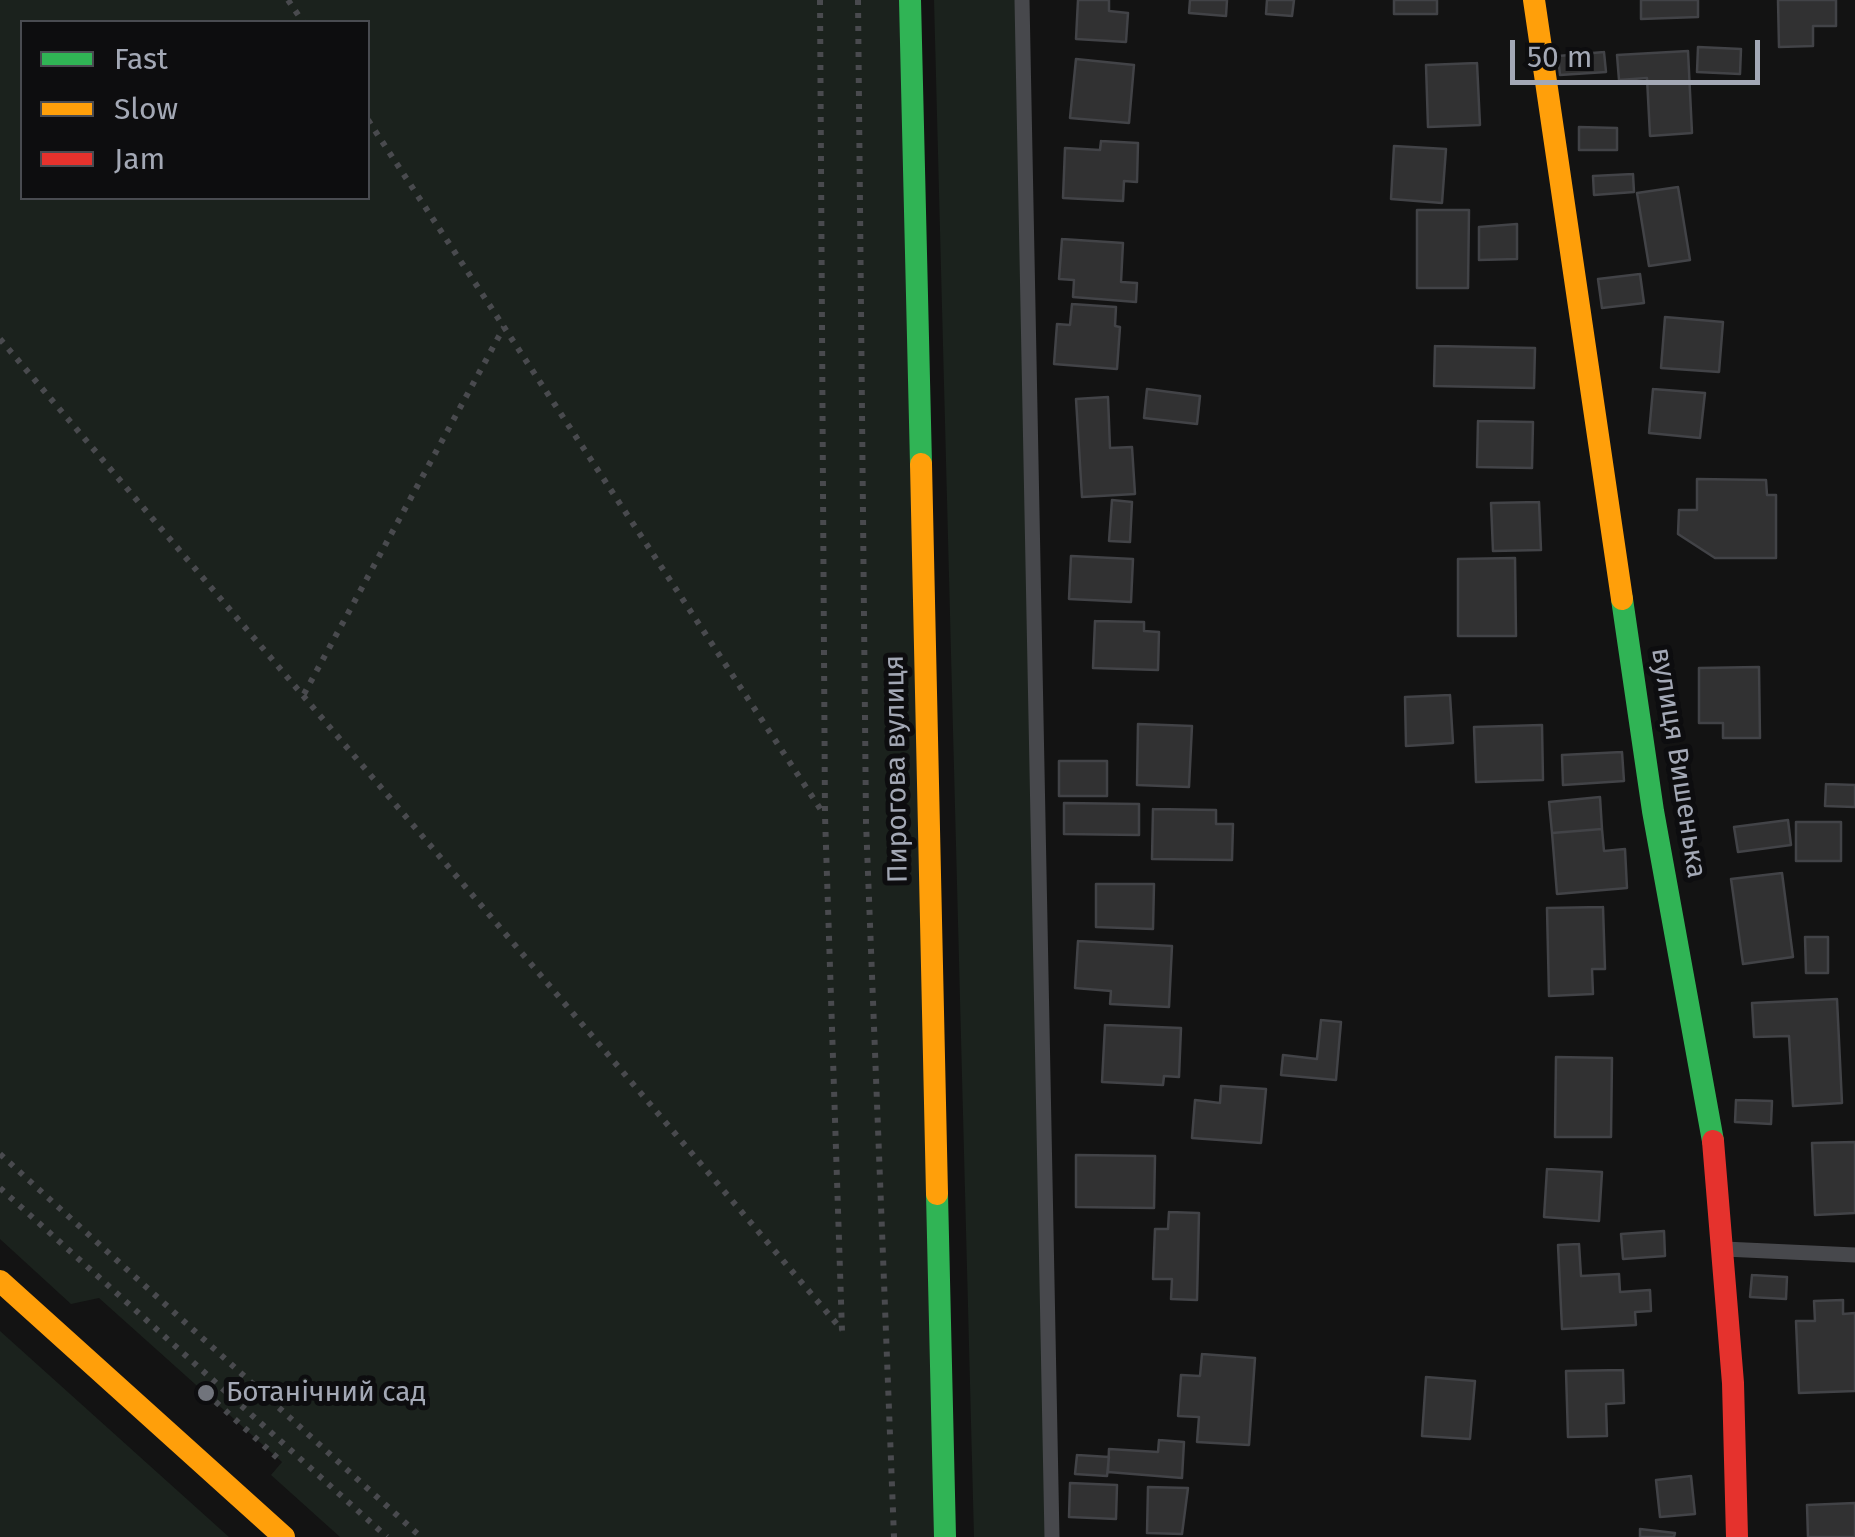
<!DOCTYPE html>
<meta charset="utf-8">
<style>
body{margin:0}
#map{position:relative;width:1855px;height:1537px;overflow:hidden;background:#131313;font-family:"Fira Sans",sans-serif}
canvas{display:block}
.legend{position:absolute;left:20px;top:20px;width:350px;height:180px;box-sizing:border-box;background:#0d0d0f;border:2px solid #494b51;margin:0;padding:12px 18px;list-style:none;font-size:30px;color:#a3a8b5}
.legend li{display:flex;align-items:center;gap:20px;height:50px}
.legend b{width:50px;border:2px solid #494b51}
.scale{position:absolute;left:1510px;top:40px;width:250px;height:45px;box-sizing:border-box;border:5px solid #a3a8b5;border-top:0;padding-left:12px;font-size:30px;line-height:35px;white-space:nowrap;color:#a3a8b5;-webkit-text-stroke:8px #0d0d0f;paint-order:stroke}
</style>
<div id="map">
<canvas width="1855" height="1537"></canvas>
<ul class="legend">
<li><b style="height:12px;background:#30b455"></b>Fast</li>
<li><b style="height:12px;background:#ff9f0a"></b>Slow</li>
<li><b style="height:12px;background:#e5322d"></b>Jam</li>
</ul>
<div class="scale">50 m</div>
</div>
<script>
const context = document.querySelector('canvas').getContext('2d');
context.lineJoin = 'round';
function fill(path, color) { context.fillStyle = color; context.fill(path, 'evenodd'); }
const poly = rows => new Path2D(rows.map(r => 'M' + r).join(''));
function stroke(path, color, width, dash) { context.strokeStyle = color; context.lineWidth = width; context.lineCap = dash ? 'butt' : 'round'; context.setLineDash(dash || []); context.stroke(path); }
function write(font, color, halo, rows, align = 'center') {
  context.font = font + ' "Fira Sans",sans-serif'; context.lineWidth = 10; context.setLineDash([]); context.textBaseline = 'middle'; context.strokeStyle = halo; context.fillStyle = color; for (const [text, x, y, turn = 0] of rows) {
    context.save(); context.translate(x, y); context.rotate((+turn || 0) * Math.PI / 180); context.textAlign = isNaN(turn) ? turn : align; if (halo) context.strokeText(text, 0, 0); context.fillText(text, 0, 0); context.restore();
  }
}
fill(poly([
 [0,0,910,0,945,1537,340,1537,271,1475,282,1462,99,1298,71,1304,0,1239],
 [22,22,368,22,368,198,22,198],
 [934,0,1022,0,1052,1537,974,1537],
 [0,1331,229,1537,0,1537]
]), '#1b221d');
const building = poly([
 [1078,0,1109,0,1109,11,1128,13,1126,42,1076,39,1078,0],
 [1190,0,1227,0,1226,16,1189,13,1190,0],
 [1267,0,1294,0,1292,16,1266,14,1267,0],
 [1394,0,1437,0,1437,14,1394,14,1394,0],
 [1641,0,1698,0,1698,17,1641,19,1641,0],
 [1778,0,1836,0,1836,26,1813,26,1813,46,1779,47,1778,0],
 [1698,47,1741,49,1740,74,1697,72,1698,47],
 [1688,51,1692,133,1650,136,1647,78,1619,80,1617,55,1688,51],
 [1604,52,1606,72,1560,75,1558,56,1604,52],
 [1076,59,1134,65,1129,123,1070,118,1076,59],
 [1477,63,1480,125,1428,127,1426,65,1477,63],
 [1579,127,1617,128,1617,150,1579,150,1579,127],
 [1101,141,1138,143,1137,182,1124,181,1123,201,1063,198,1065,148,1100,150,1101,141],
 [1394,146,1446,149,1442,203,1391,199,1394,146],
 [1633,174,1634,192,1594,195,1593,176,1633,174],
 [1678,187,1690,260,1649,266,1637,193,1678,187],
 [1417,210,1469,210,1468,288,1417,288,1417,210],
 [1517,224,1517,259,1479,260,1479,227,1517,224],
 [1062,239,1123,243,1121,282,1137,283,1136,302,1073,297,1074,280,1059,279,1062,239],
 [1640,274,1644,303,1602,308,1598,279,1640,274],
 [1072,304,1116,307,1115,326,1120,327,1117,369,1054,364,1057,324,1070,325,1072,304],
 [1665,317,1723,322,1719,372,1661,368,1665,317],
 [1435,346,1535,348,1534,388,1434,386,1435,346],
 [1147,389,1200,396,1197,424,1144,418,1147,389],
 [1653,389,1705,393,1700,438,1649,433,1653,389],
 [1108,397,1110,448,1132,447,1135,494,1082,497,1076,399,1108,397],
 [1478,421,1533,422,1532,468,1477,467,1478,421],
 [1697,479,1766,480,1767,495,1776,495,1776,558,1715,558,1678,534,1679,510,1697,510,1697,479],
 [1112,500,1132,502,1130,542,1109,541,1112,500],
 [1539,502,1541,550,1493,551,1491,503,1539,502],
 [1071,556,1133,559,1131,602,1069,599,1071,556],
 [1515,558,1516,636,1458,636,1458,559,1515,558],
 [1095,621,1144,622,1144,631,1159,632,1158,670,1093,668,1095,621],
 [1759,667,1760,738,1723,738,1723,723,1699,723,1699,668,1759,667],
 [1450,695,1453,743,1406,746,1405,697,1450,695],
 [1138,724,1192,726,1189,787,1137,785,1138,724],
 [1542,725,1543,780,1476,782,1474,727,1542,725],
 [1622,752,1624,781,1563,785,1562,755,1622,752],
 [1059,761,1107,761,1107,796,1059,796,1059,761],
 [1826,784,1855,785,1855,807,1825,806,1826,784],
 [1600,797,1602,829,1552,833,1549,802,1600,797],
 [1064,803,1139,804,1139,835,1064,834,1064,803],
 [1153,809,1216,810,1216,824,1233,824,1232,860,1152,859,1153,809],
 [1788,820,1791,845,1738,852,1734,827,1788,820],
 [1796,822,1841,822,1841,861,1796,861,1796,822],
 [1602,829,1604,851,1625,849,1627,888,1557,894,1552,833,1602,829],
 [1782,873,1793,957,1743,964,1731,879,1782,873],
 [1096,884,1154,884,1153,929,1096,927,1096,884],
 [1603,907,1605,969,1592,969,1593,994,1549,996,1547,908,1603,907],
 [1805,937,1828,937,1828,973,1806,973,1805,937],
 [1078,941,1172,946,1169,1007,1110,1004,1111,991,1075,988,1078,941],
 [1837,999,1842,1103,1793,1106,1789,1036,1754,1037,1752,1003,1837,999],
 [1321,1020,1341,1022,1336,1080,1281,1075,1283,1055,1317,1059,1321,1020],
 [1105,1025,1181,1028,1179,1077,1164,1076,1163,1085,1102,1082,1105,1025],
 [1556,1057,1612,1058,1611,1137,1555,1137,1556,1057],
 [1221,1086,1266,1089,1261,1143,1192,1138,1195,1100,1220,1103,1221,1086],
 [1736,1100,1772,1101,1771,1124,1735,1122,1736,1100],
 [1855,1142,1855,1213,1815,1215,1812,1143,1855,1142],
 [1076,1155,1155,1156,1154,1208,1076,1207,1076,1155],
 [1547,1169,1602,1172,1599,1221,1544,1217,1547,1169],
 [1169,1212,1199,1213,1197,1300,1171,1299,1172,1279,1153,1279,1155,1229,1168,1229,1169,1212],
 [1664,1231,1665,1256,1623,1259,1621,1234,1664,1231],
 [1579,1244,1581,1276,1619,1274,1620,1292,1650,1290,1651,1311,1635,1312,1636,1325,1562,1329,1558,1245,1579,1244],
 [1752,1275,1787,1277,1786,1299,1750,1297,1752,1275],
 [1843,1300,1843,1314,1855,1313,1855,1391,1799,1393,1796,1321,1815,1321,1814,1301,1843,1300],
 [1202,1354,1255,1358,1249,1445,1197,1442,1199,1417,1178,1416,1181,1375,1200,1376,1202,1354],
 [1623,1370,1624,1403,1606,1404,1607,1436,1568,1437,1566,1371,1623,1370],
 [1426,1377,1475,1381,1470,1439,1422,1436,1426,1377],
 [1159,1440,1184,1442,1182,1478,1108,1472,1109,1449,1158,1452,1159,1440],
 [1077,1455,1109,1457,1107,1476,1075,1474,1077,1455],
 [1691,1476,1695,1514,1660,1517,1656,1480,1691,1476],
 [1070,1483,1117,1485,1116,1519,1069,1517,1070,1483],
 [1148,1487,1188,1488,1182,1534,1147,1533,1148,1487],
 [1855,1503,1855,1537,1808,1537,1807,1505,1855,1503],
 [1640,1529,1675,1533,1674,1537,1640,1537,1640,1529]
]);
fill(building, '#313132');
stroke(building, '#424347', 2.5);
stroke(poly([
 [288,0,303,22],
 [820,0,825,816,842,1331],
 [858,0,866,822,894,1537],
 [368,120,823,813],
 [0,339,842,1330],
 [304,694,504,327],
 [0,1154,421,1537],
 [0,1188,387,1537],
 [206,1393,283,1463]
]), '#494a4e', 6, [5, 8]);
stroke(poly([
 [1022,0,1052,1537],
 [1724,1249,1855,1255]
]), '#47484c', 15);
stroke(poly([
 [910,0,921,464],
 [1622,599,1653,811,1713,1141],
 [937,1194,945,1537]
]), '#30b455', 22);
stroke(poly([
 [1534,0,1622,599],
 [921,464,937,1194],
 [0,1281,284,1537]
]), '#ff9f0a', 22);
stroke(poly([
 [1713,1141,1733,1383,1737,1537]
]), '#e5322d', 22);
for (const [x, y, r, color] of [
 [206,1393,10,"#71747c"]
]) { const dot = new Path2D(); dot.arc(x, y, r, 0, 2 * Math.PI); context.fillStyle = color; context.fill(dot); stroke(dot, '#0d0d0f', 4); }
write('28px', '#a3a8b5', '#0d0d0f', [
 ["вулиця Вишенька",1678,763,81],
 ["Пирогова вулиця",897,769,-91]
]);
write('28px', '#a3a8b5', '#0d0d0f', [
 ["Ботанічний сад",226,1393]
], 'left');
</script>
